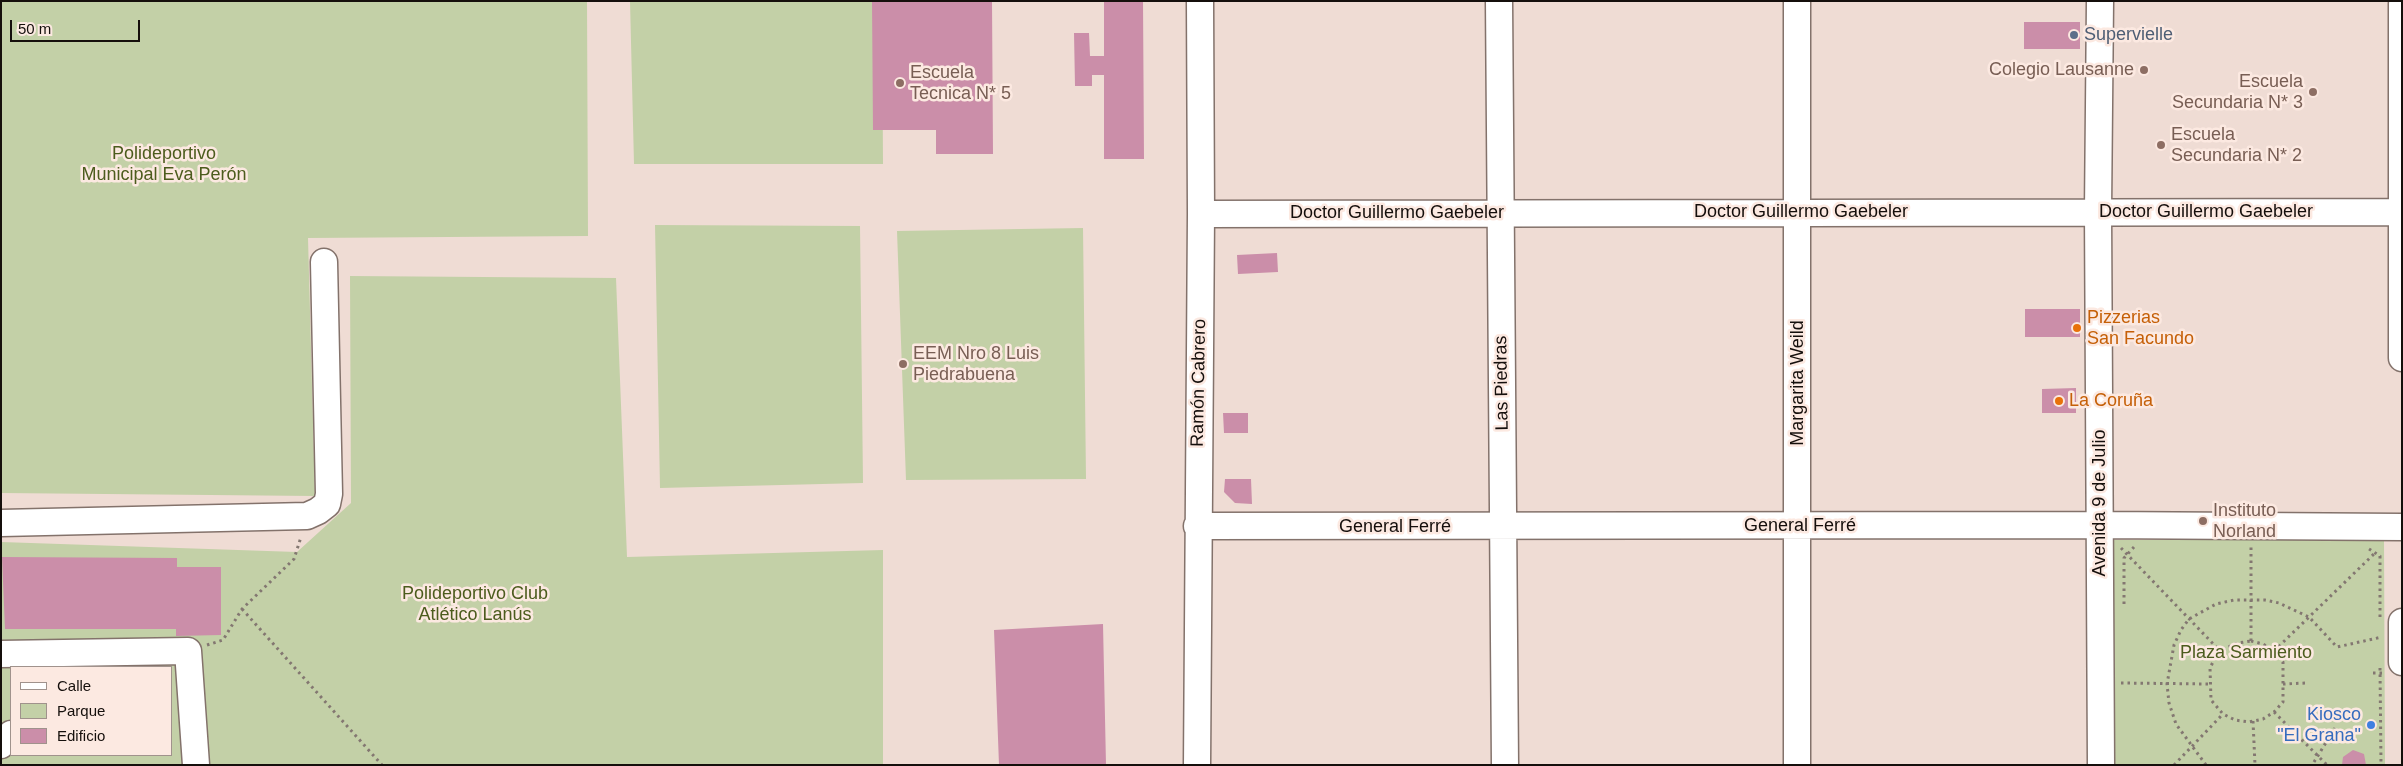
<!DOCTYPE html>
<meta charset="utf-8">
<style>
body{margin:0}
#map{position:relative;width:2403px;height:766px;overflow:hidden;background:#efdcd4;font-family:Helvetica,sans-serif}
canvas{display:block}
.frame{position:absolute;inset:0;border:2px solid #150f0c;pointer-events:none}
.legend{position:absolute;left:10px;top:666px;width:162px;height:90px;box-sizing:border-box;background:#fce9e1;border:1px solid #a0928c;margin:0;padding:6px 9px;list-style:none;font-size:15px;color:#150f0c}
.legend li{display:flex;align-items:center;gap:10px;height:25px}
.legend b{width:25px;border:1px solid #a0928c}
.scale{position:absolute;left:10px;top:20px;width:130px;height:22px;box-sizing:border-box;border:2px solid #150f0c;border-top:0;padding-left:6px;font-size:15px;line-height:18px;white-space:nowrap;color:#150f0c;-webkit-text-stroke:4px #fce9e1;paint-order:stroke}
</style>
<div id="map">
<canvas width="2403" height="766"></canvas>
<div class="frame"></div>
<ul class="legend">
<li><b style="height:6px;background:#fff"></b>Calle</li>
<li><b style="height:14px;background:#c3d0a7"></b>Parque</li>
<li><b style="height:14px;background:#cb8ea9"></b>Edificio</li>
</ul>
<div class="scale">50 m</div>
</div>
<script>
const context = document.querySelector('canvas').getContext('2d');
context.lineJoin = 'round';
function fill(path, color) { context.fillStyle = color; context.fill(path, 'evenodd'); }
const poly = rows => new Path2D(rows.map(r => 'M' + r).join(''));
function stroke(path, color, width, dash) { context.strokeStyle = color; context.lineWidth = width; context.lineCap = dash ? 'butt' : 'round'; context.setLineDash(dash || []); context.stroke(path); }
function write(font, color, halo, rows, align = 'center') {
  context.font = font + ' Helvetica,sans-serif'; context.lineWidth = 5; context.setLineDash([]); context.textBaseline = 'middle'; context.strokeStyle = halo; context.fillStyle = color; for (const [text, x, y, turn = 0] of rows) {
    context.save(); context.translate(x, y); context.rotate((+turn || 0) * Math.PI / 180); context.textAlign = isNaN(turn) ? turn : align; if (halo) context.strokeText(text, 0, 0); context.fillText(text, 0, 0); context.restore();
  }
}
fill(poly([
 [1,1,587,1,588,236,308,238,315,496,1,493],
 [630,1,882,1,883,164,634,164],
 [655,225,860,226,863,483,660,488],
 [1083,228,1086,479,906,480,897,231],
 [350,276,616,278,627,557,883,550,883,765,1,765,1,542,297,552,351,503],
 [11,667,171,667,171,755,11,755],
 [2108,540,2384,540,2385,765,2108,765]
]), '#c3d0a7');
fill(poly([
 [872,1,992,1,993,154,936,154,936,130,873,130],
 [1104,1,1143,1,1144,159,1104,159,1104,75,1092,75,1092,86,1075,86,1074,33,1089,33,1090,56,1104,56],
 [2024,22,2080,22,2080,49,2024,49],
 [1277,253,1278,272,1238,274,1237,255],
 [2025,309,2080,309,2080,337,2025,337],
 [2076,388,2076,413,2042,413,2042,389],
 [1223,413,1248,413,1248,433,1224,433],
 [1225,479,1251,479,1252,504,1235,503,1224,492],
 [2,557,177,558,177,567,221,567,221,635,176,636,176,629,5,629],
 [1103,624,1106,765,999,765,994,630],
 [2353,750,2364,754,2366,765,2342,765,2343,757]
]), '#cb8ea9');
const minor = poly([
 [1499,1,1505,765],
 [1797,1,1797,765],
 [2100,1,2098,211,2101,765],
 [2402,4,2402,358],
 [1201,214,2402,212],
 [1,523,307,516,318,511,327,504,329,494,324,262],
 [1197,526,2100,525,2402,527],
 [2402,622,2402,662],
 [1,654,188,651,196,765],
 [1,745,11,734],
 [1197,765,1201,214,1200,1]
]);
stroke(minor, '#83726b', 29);
stroke(poly([
 [2121,548,2221,652],
 [2369,549,2380,556,2380,617],
 [2124,604,2124,558,2134,547],
 [242,609,382,765],
 [2251,641,2263,644,2274,651,2283,662,2283,702,2274,712,2263,719,2249,722,2235,720,2223,714,2211,700,2210,668,2216,656,2226,648,2238,643,2251,641],
 [2251,641,2251,547],
 [207,645,223,640,242,609,294,559,301,537],
 [2274,651,2376,552],
 [2380,668,2381,765],
 [2373,673,2382,673],
 [2121,683,2210,684],
 [2283,684,2307,683],
 [2274,712,2327,765],
 [2253,721,2255,765],
 [2314,762,2335,728],
 [2174,765,2223,714],
 [2206,765,2176,724,2169,703,2167,684,2174,645,2181,630,2189,619,2216,604,2234,600,2265,600,2279,603,2309,617,2337,647,2382,637]
]), '#837771', 3, [2.5, 4]);
stroke(minor, '#fff', 26);
for (const [x, y, r, color] of [
 [2074,35,5,"#5c6f8a"],
 [2144,70,5,"#8d6e63"],
 [900,83,5,"#8d6e63"],
 [2313,92,5,"#8d6e63"],
 [2161,145,5,"#8d6e63"],
 [2077,328,5,"#e8710a"],
 [903,364,5,"#8d6e63"],
 [2059,401,5,"#e8710a"],
 [2203,521,5,"#8d6e63"],
 [2371,725,5,"#3f7fe0"]
]) { const dot = new Path2D(); dot.arc(x, y, r, 0, 2 * Math.PI); context.fillStyle = color; context.fill(dot); stroke(dot, '#fce9e1', 2); }
write('18px', '#4e5e75', '#fce9e1', [
 ["Supervielle",2084,35]
], 'left');
write('18px', '#785e54', '#fce9e1', [
 ["Colegio Lausanne",2134,70,"right"],
 ["Escuela",910,73],
 ["Tecnica N* 5",910,94],
 ["Escuela",2303,82,"right"],
 ["Secundaria N* 3",2303,103,"right"],
 ["Escuela",2171,135],
 ["Secundaria N* 2",2171,156],
 ["EEM Nro 8 Luis",913,354],
 ["Piedrabuena",913,375],
 ["Instituto",2213,511],
 ["Norland",2213,532]
], 'left');
write('18px', '#4c5c1d', '#fce9e1', [
 ["Polideportivo",164,154],
 ["Municipal Eva Perón",164,175],
 ["Polideportivo Club",475,594],
 ["Atlético Lanús",475,615],
 ["Plaza Sarmiento",2246,653]
]);
write('18px', '#150f0c', '#fce9e1', [
 ["Doctor Guillermo Gaebeler",1801,212],
 ["Doctor Guillermo Gaebeler",2206,212],
 ["Doctor Guillermo Gaebeler",1397,213],
 ["Ramón Cabrero",1199,383,-89],
 ["Las Piedras",1502,383,-91],
 ["Margarita Weild",1798,383,-90],
 ["Avenida 9 de Julio",2100,503,-90],
 ["General Ferré",1800,526],
 ["General Ferré",1395,527]
]);
write('18px', '#c56008', '#fce9e1', [
 ["Pizzerias",2087,318],
 ["San Facundo",2087,339],
 ["La Coruña",2069,401]
], 'left');
write('18px', '#366cbe', '#fce9e1', [
 ["Kiosco",2361,715],
 ["\"El Grana\"",2361,736]
], 'right');
</script>
